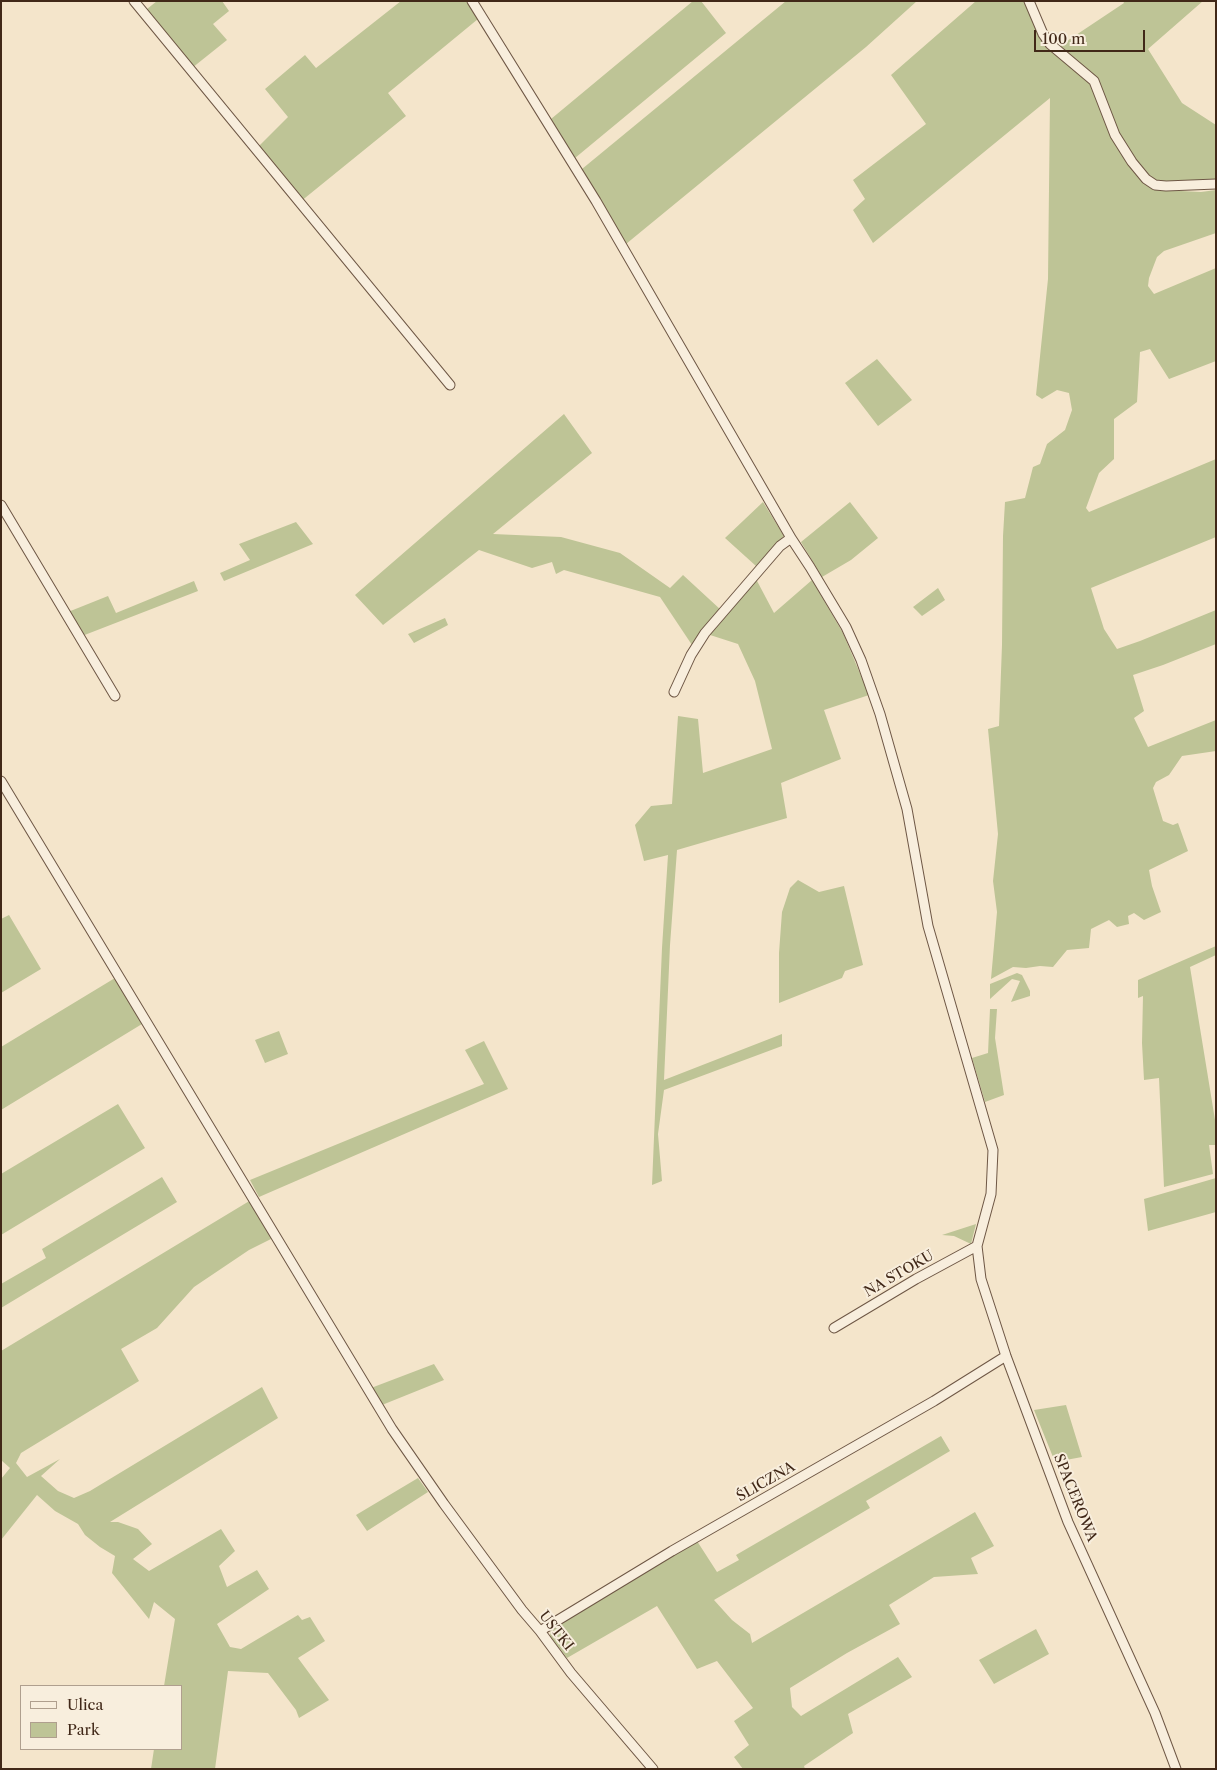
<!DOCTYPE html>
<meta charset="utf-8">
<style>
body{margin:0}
#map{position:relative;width:1217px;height:1770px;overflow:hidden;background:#f4e5cb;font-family:"Libre Caslon Text",serif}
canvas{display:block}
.frame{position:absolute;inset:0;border:2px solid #412818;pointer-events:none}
.legend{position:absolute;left:20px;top:1685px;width:162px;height:65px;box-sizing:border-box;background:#f8eedd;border:1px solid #af9f8e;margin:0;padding:6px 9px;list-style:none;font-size:15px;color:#412818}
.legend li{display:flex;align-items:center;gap:10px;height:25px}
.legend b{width:25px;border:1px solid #af9f8e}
.scale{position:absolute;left:1034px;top:30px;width:111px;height:22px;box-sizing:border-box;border:2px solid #412818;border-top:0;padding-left:6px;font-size:15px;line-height:18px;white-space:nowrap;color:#412818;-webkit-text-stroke:4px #f8eedd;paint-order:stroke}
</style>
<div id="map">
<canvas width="1217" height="1770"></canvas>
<div class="frame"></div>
<ul class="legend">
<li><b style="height:6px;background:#f8eedd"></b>Ulica</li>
<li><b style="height:14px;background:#bec496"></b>Park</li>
</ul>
<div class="scale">100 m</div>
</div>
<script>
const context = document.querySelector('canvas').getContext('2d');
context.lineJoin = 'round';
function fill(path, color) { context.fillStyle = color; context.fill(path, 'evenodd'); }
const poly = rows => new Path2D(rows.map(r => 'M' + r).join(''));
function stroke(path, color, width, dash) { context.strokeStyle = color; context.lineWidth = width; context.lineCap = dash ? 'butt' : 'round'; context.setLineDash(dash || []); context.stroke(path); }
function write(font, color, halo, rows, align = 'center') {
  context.font = font + ' "Libre Caslon Text",serif'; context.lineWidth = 4; context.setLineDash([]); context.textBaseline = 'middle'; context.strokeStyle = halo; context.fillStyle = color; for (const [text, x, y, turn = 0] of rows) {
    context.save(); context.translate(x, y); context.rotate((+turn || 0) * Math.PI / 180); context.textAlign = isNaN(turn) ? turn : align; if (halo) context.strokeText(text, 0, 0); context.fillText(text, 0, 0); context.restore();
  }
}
fill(poly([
 [157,1,222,1,229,11,213,24,227,40,192,68,147,9],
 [401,1,468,1,478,19,388,93,406,116,300,202,255,150,288,117,265,89,305,55,316,68],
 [693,1,701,1,726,33,575,158,551,119],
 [786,1,917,1,866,47,626,244,582,169],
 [976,1,1027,1,1040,36,1091,81,1111,135,1161,190,1201,192,1216,190,1216,233,1164,251,1157,257,1149,278,1148,286,1154,294,1216,268,1216,361,1169,379,1150,349,1140,352,1137,402,1114,419,1114,459,1099,473,1086,508,1089,512,1216,459,1216,537,1091,588,1104,629,1117,649,1140,641,1216,610,1216,644,1163,665,1133,675,1144,711,1134,718,1148,747,1216,720,1216,751,1182,756,1169,775,1156,782,1153,788,1163,821,1173,825,1178,823,1188,851,1149,870,1152,886,1161,912,1144,920,1134,913,1128,916,1129,924,1117,927,1109,920,1091,929,1089,948,1067,950,1053,967,1040,966,1026,968,1013,967,991,979,997,912,993,881,998,834,988,729,999,726,1002,645,1003,536,1005,502,1025,498,1033,467,1040,464,1047,444,1065,430,1072,410,1069,393,1057,390,1042,399,1036,395,1048,279,1050,98,873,243,853,210,865,199,853,180,926,124,891,75],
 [1123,1,1203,1,1148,49,1182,103,1216,125,1216,182,1160,182,1150,179,1137,164,1118,134,1097,78,1058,47,1124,3],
 [877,359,912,400,878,426,845,383],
 [564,414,592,453,493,534,561,537,620,553,670,588,683,575,721,610,692,645,660,597,564,570,556,574,552,562,532,568,479,550,383,625,355,595],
 [763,502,784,536,756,566,725,538],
 [850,502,878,538,851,560,822,577,801,542],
 [296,522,313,544,224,581,220,573,250,560,239,544],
 [756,579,774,613,812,580,843,633,869,695,824,710,841,759,781,783,787,818,677,850,670,945,664,1080,782,1034,782,1046,664,1090,658,1134,662,1181,652,1185,662,948,668,855,644,861,635,825,651,806,672,804,678,716,698,719,703,773,772,749,755,681,738,644,707,634],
 [194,581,198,591,82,636,68,612,108,596,116,613],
 [938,588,945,600,922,616,913,607],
 [445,618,448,625,414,643,408,634],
 [798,880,819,892,844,886,863,965,845,971,842,978,779,1003,779,953,782,912,790,888],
 [9,915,41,969,1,993,1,919],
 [1216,946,1216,955,1190,967,1216,1126,1216,1145,1209,1145,1213,1174,1164,1187,1159,1078,1144,1080,1142,1043,1143,996,1138,998,1138,980],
 [1017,973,1022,975,1030,991,1030,996,1011,1002,1020,981,1012,979,990,999,990,984],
 [115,978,142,1024,1,1110,1,1047],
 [990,1009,997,1009,995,1038,1004,1095,985,1102,972,1058,988,1053],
 [279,1031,288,1054,265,1063,255,1040],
 [484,1041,508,1089,259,1197,250,1180,484,1084,465,1050],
 [118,1104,145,1148,1,1235,1,1174],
 [162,1177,177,1202,1,1308,1,1284,46,1258,42,1249],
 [1216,1178,1216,1212,1148,1231,1144,1199],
 [251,1200,273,1238,249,1250,194,1287,157,1328,121,1349,139,1381,21,1453,16,1463,27,1477,60,1459,41,1476,58,1491,74,1498,90,1491,262,1387,278,1418,110,1522,118,1522,138,1529,152,1544,133,1559,149,1571,221,1529,235,1551,219,1566,227,1587,257,1570,269,1589,217,1624,230,1647,241,1649,298,1615,302,1620,310,1617,325,1641,298,1658,329,1700,299,1718,296,1710,268,1673,228,1671,215,1769,151,1769,154,1749,181,1749,181,1686,164,1686,175,1619,154,1602,149,1619,112,1573,115,1556,100,1547,85,1535,78,1524,55,1511,37,1495,1,1540,1,1479,10,1468,1,1460,1,1351],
 [976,1224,971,1244,954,1236,942,1235],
 [434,1364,444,1380,382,1405,371,1388],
 [1066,1405,1082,1457,1055,1462,1034,1410],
 [941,1436,950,1451,866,1501,870,1508,714,1600,732,1620,750,1634,752,1643,975,1512,994,1546,971,1558,978,1574,934,1577,889,1605,900,1624,847,1653,790,1688,792,1707,801,1716,898,1657,912,1677,848,1714,853,1733,804,1766,805,1769,743,1769,734,1757,749,1745,734,1721,753,1708,717,1661,697,1669,657,1606,567,1658,550,1636,551,1627,697,1541,717,1572,739,1560,736,1555],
 [418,1478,428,1492,367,1531,356,1515],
 [1036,1629,1049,1654,994,1684,979,1660]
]), '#bec496');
const street = poly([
 [134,1,450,385],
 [472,1,596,201,791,538,810,567,846,627,861,660,880,714,907,809,928,926,993,1150,991,1194,977,1246,981,1279,1006,1356,1068,1522,1155,1713,1176,1769],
 [1029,1,1043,34,1050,44,1094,81,1115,135,1132,162,1146,179,1155,185,1166,186,1216,184],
 [1,505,115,696],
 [674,692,691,655,705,633,780,546,791,538],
 [1,781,392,1429,444,1504,522,1610,540,1631,571,1673,653,1769],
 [834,1328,916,1279,977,1246],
 [540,1631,672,1551,934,1401,1006,1356]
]);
stroke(street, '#6e5745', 11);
stroke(street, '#f8eedd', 9);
write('14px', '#412818', '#f8eedd', [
 ["NA STOKU",899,1274,-30],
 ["ŚLICZNA",766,1482,-30],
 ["SPACEROWA",1075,1498,68],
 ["USTKI",556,1631,52]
]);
</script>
